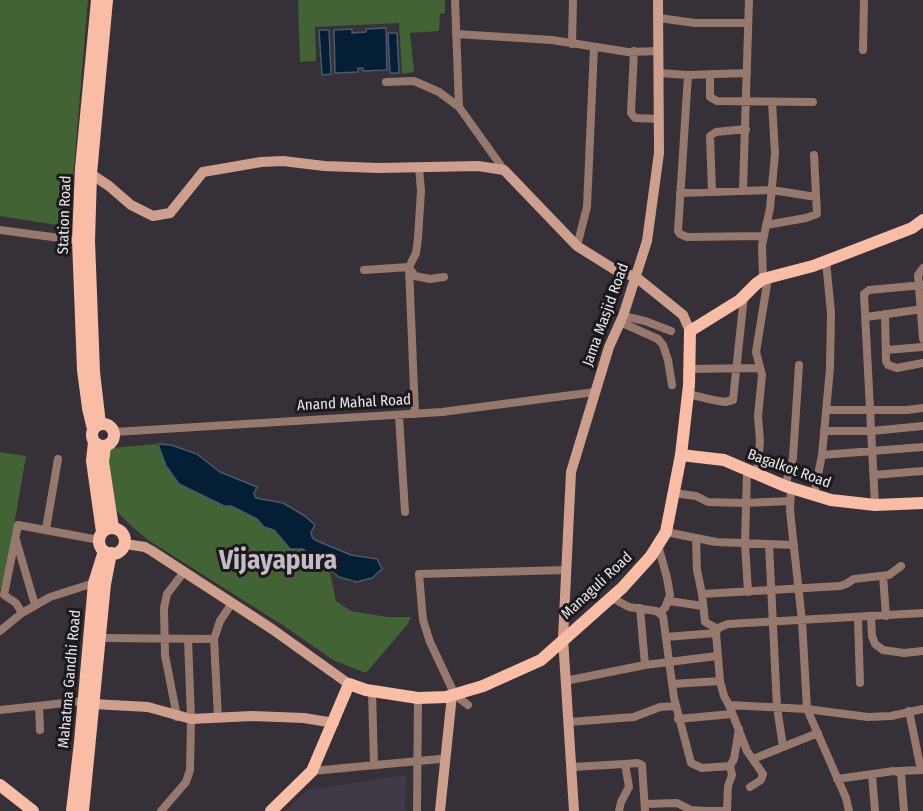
<!DOCTYPE html>
<style>
body{margin:0}
canvas{display:block;background:#363038}
</style>
<canvas width="923" height="811"></canvas>
<script>
const context = document.querySelector('canvas').getContext('2d');
context.lineJoin = 'round';
function fill(path, color) { context.fillStyle = color; context.fill(path, 'evenodd'); }
const poly = rows => new Path2D(rows.map(r => 'M' + r).join(''));
function stroke(path, color, width, dash) { context.strokeStyle = color; context.lineWidth = width; context.lineCap = dash ? 'butt' : 'round'; context.setLineDash(dash || []); context.stroke(path); }
function write(font, color, halo, rows, align = 'center') {
  context.font = font + ' "Fira Sans Condensed",sans-serif'; context.lineWidth = 6; context.setLineDash([]); context.textBaseline = 'middle'; context.strokeStyle = halo; context.fillStyle = color; for (const [text, x, y, turn = 0] of rows) {
    context.save(); context.translate(x, y); context.rotate((+turn || 0) * Math.PI / 180); context.textAlign = isNaN(turn) ? turn : align; if (halo) context.strokeText(text, 0, 0); context.fillText(text, 0, 0); context.restore();
  }
}
fill(poly([
 [406,775,405,811,286,811,307,790]
]), '#413945');
fill(poly([
 [0,0,88,0,69,227,0,216],
 [298,0,445,0,445,13,440,14,439,31,410,33,414,72,402,74,399,23,315,27,316,61,300,62],
 [158,444,166,466,179,484,224,506,231,506,257,519,264,527,274,530,290,549,303,549,329,568,336,601,351,611,387,617,411,617,407,625,366,673,333,660,284,626,148,540,128,523,112,506,107,461,111,448],
 [0,452,26,456,3,589,0,588]
]), '#426333');
const water = poly([
 [386,28,387,70,363,71,363,68,358,68,358,72,335,73,334,30,352,29,352,33,366,32,366,29,386,28],
 [319,30,329,30,331,74,322,75,319,30],
 [388,33,397,33,399,73,390,73,388,33],
 [158,444,171,445,197,454,220,472,257,487,254,493,256,498,283,503,305,516,315,525,311,532,312,537,315,540,351,555,377,559,382,569,372,578,357,582,339,577,303,549,290,549,274,530,264,527,257,519,231,506,224,506,179,484,166,466,158,444]
]);
fill(water, '#041e35');
stroke(water, '#485a6b', 1.5);
stroke(poly([
 [455,0,459,107,504,170],
 [659,18,695,23,748,23],
 [456,34,552,40,628,52,659,51],
 [572,44,573,0],
 [863,50,864,0],
 [634,51,631,113,635,118,659,119],
 [659,73,688,75,747,73],
 [710,74,710,97,717,101,813,102],
 [688,75,678,231,680,234,687,237,764,236],
 [386,82,414,81,439,92,459,107],
 [743,190,749,0],
 [712,192,710,136,716,132,746,129],
 [680,193,772,190,816,197],
 [766,225,806,218,817,214,814,155],
 [0,230,82,241],
 [577,246,587,207,594,47],
 [409,268,415,276,430,279,444,277],
 [923,268,918,275,923,339],
 [364,270,409,267],
 [763,279,762,245,770,208,775,154,772,102],
 [885,314,886,361,888,365,897,368,923,363],
 [623,316,645,321,671,331],
 [866,317,923,309],
 [620,322,658,339,663,345,668,360,672,385],
 [886,350,923,347],
 [689,369,760,368],
 [688,394,713,400,725,402,733,400,744,296],
 [826,410,907,410,923,408],
 [415,414,409,267,416,253,418,238,421,191,419,167],
 [399,416,405,512],
 [824,431,872,431,923,426],
 [114,432,442,412,595,392],
 [822,455,923,447],
 [747,471,745,543,748,592],
 [757,475,760,441,758,416,762,375,756,352,768,278],
 [874,475,923,471],
 [785,486,793,458,799,365],
 [791,488,790,511,802,621,807,709,846,798,849,811],
 [674,493,696,496,708,502,745,503,790,501],
 [814,494,822,455,830,368,831,313,826,261],
 [875,505,864,294,869,290,923,285],
 [46,529,58,459],
 [666,532,716,542,794,545],
 [696,539,697,570,702,594],
 [16,540,35,605],
 [769,544,777,707,783,747],
 [658,545,667,578,670,595,665,608,660,612],
 [883,576,886,616],
 [610,597,629,607,656,611,663,616,674,698,691,763,702,768,730,766,734,759,739,729],
 [669,601,703,606],
 [640,608,645,665],
 [22,613,16,603,4,595,18,525,99,540],
 [923,613,728,624,718,628,716,633,720,681,724,696,729,705,807,709,868,717,891,716,923,709],
 [871,617,872,636,875,644,883,650,904,653,923,651],
 [858,618,860,683],
 [718,629,705,622,702,594,840,586,846,584,854,579,889,575,901,566],
 [0,631,22,613,50,597,94,583],
 [666,637,716,633],
 [100,638,214,639],
 [565,681,645,665,717,656],
 [672,684,720,681],
 [372,691,374,765],
 [468,705,455,695,430,642,423,620,419,574,567,570],
 [729,705,747,751,763,774,761,780,750,787],
 [39,706,40,730],
 [0,710,83,701],
 [909,711,921,770],
 [177,717,165,655,164,608,167,594,184,572],
 [218,718,214,639,220,621,232,603],
 [678,719,732,714],
 [569,722,634,717,660,707,676,706],
 [753,759,818,733],
 [625,764,638,763,642,765,645,811],
 [572,767,625,764,629,787,621,802,619,811],
 [312,771,440,759],
 [898,771,923,770],
 [872,775,875,811],
 [837,779,894,771,901,773,904,811],
 [645,804,677,803,691,810,705,811],
 [161,811,186,782,190,770,191,719,188,639],
 [417,811,418,698],
 [706,811,727,811],
 [727,811,728,786,732,775,730,766]
]), '#96786d', 8);
stroke(poly([
 [85,170,109,186,131,205,153,216,170,213,203,172,261,162,283,161,324,166,379,168,478,166,504,170,577,246,617,271,636,277,683,315,690,331],
 [125,544,145,547,152,551,272,629,349,684],
 [93,704,148,707,191,719,252,716,304,718,334,723],
 [440,811,452,695],
 [574,811,563,638,571,472,609,347,623,316,647,241,659,153,658,0]
]), '#ce9f8d', 10);
stroke(poly([
 '92 435a11 11 0 1 1 22 0a11 11 0 1 1-22 0Z',
 [100,424,94,372,89,241,91,174,107,0],
 [93,429,88,408,83,370,78,240,81,168,97,0],
 [94,442,92,461,102,532],
 [105,447,103,462,113,528],
 [681,455,724,460,785,486,831,500,875,505,923,503],
 '99 541a13 13 0 1 1 26 0a13 13 0 1 1-26 0Z',
 [0,785,33,811],
 [72,811,80,742,94,583,104,551],
 [83,811,105,584,111,553],
 [271,811,312,771,349,684,366,690,418,698,446,697,483,686,541,660,622,588,651,556,666,532,681,455,689,385,690,331,740,300,756,284,763,279,813,266,855,250,912,228,923,220]
]), '#f9bca5', 12);
write('15px', '#e8e5ea', '#1c191d', [
 ["Station Road",65,215,-88],
 ["Jama Masjid Road",606,315,-70],
 ["Anand Mahal Road",354,403,-3],
 ["Bagalkot Road",789,469,20],
 ["Managuli Road",597,586,-43],
 ["Mahatma Gandhi Road",70,679,-85]
]);
write('bold 27px', '#c3bcc6', '#1c191d', [
 ["Vijayapura",278,561]
]);
</script>
